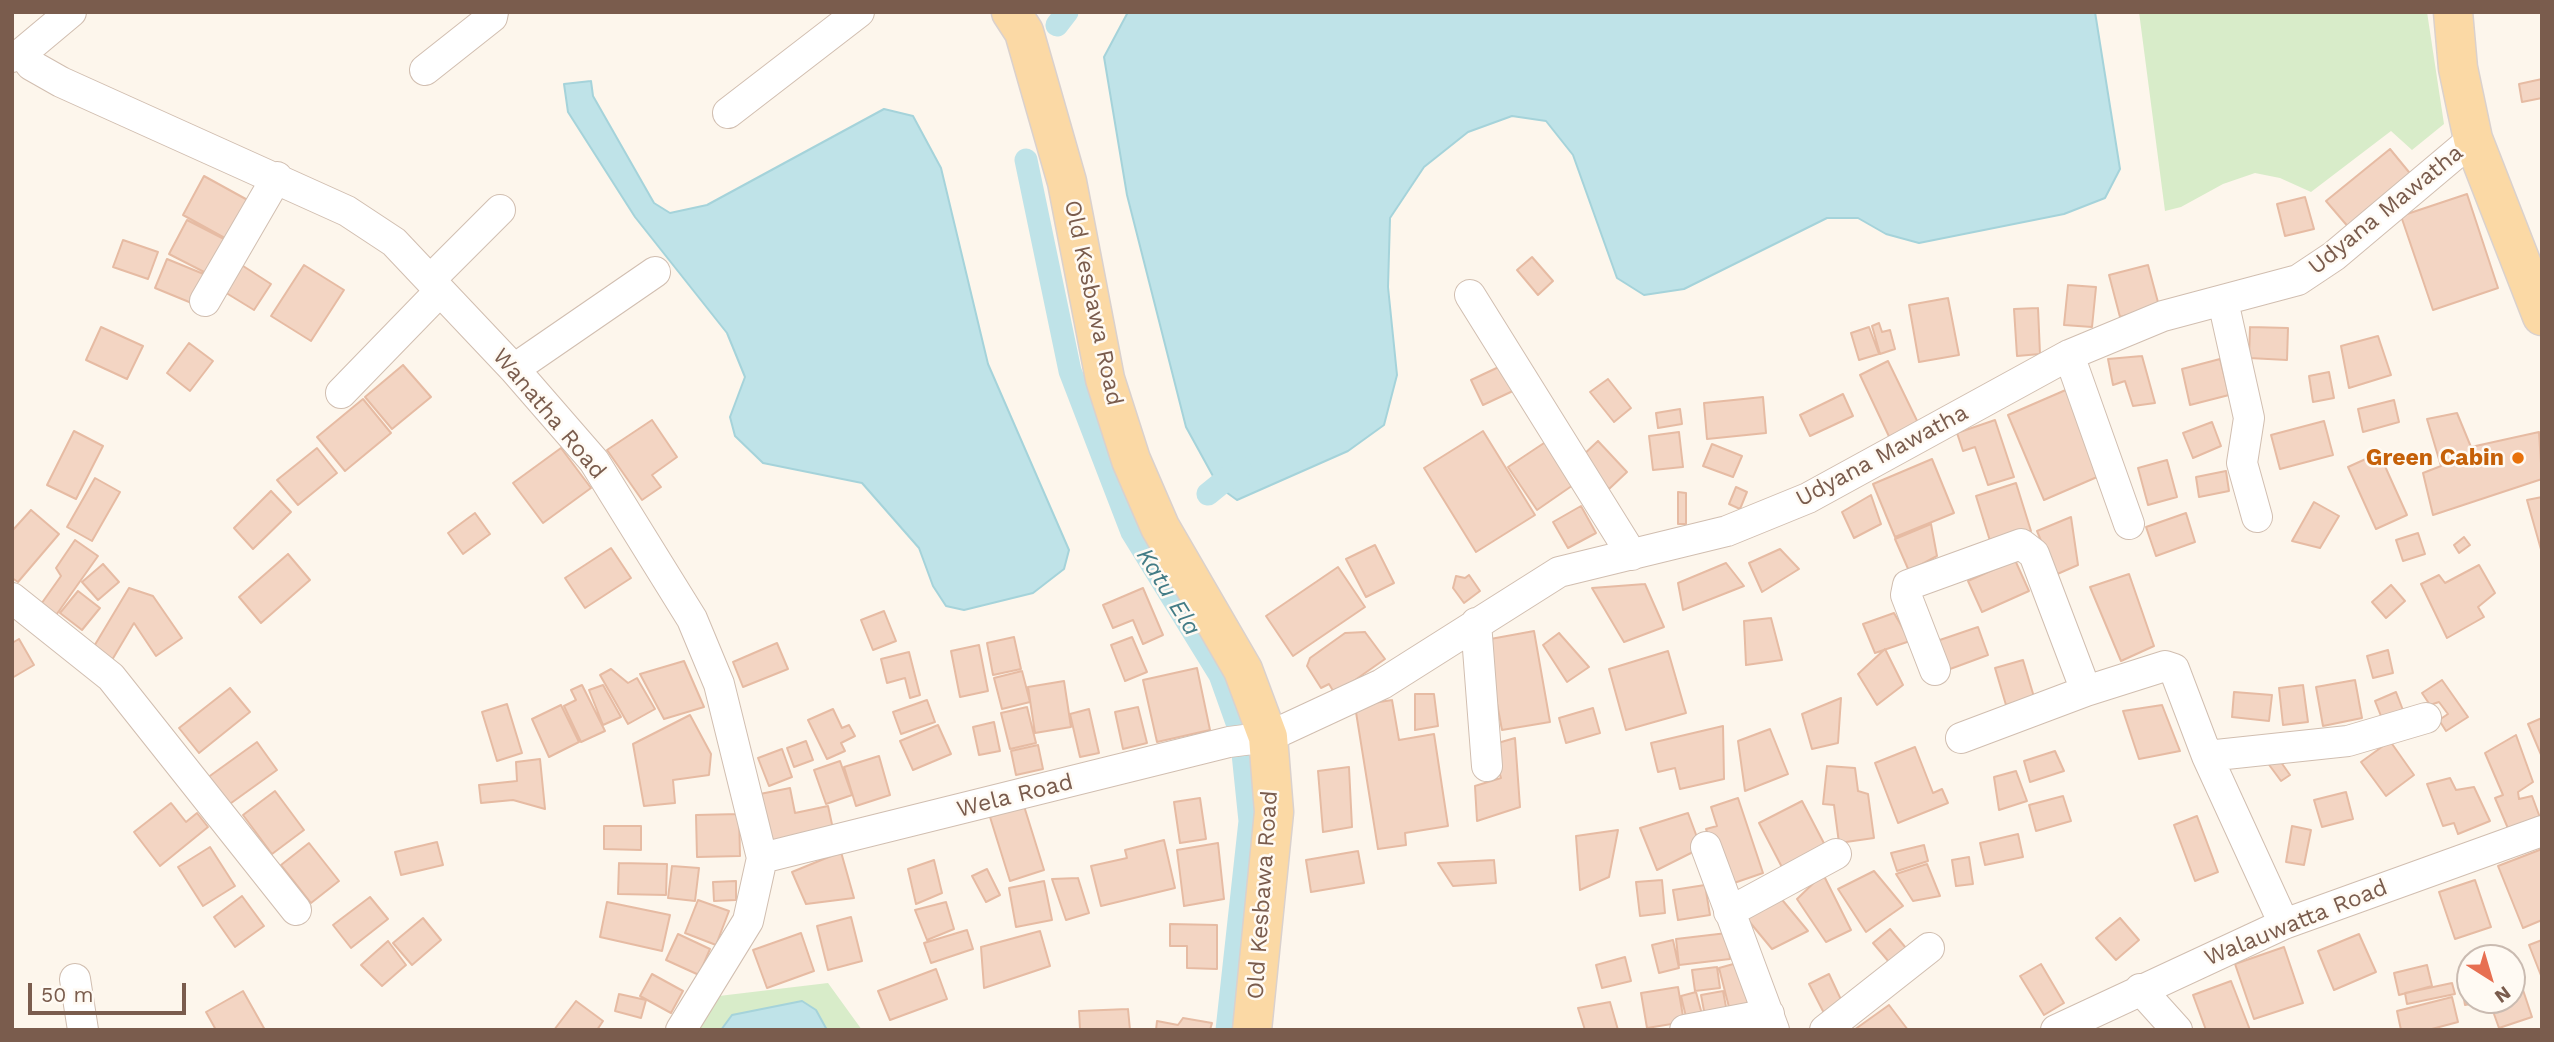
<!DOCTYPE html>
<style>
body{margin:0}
#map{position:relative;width:2554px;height:1042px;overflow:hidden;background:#fdf6ec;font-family:"Work Sans",sans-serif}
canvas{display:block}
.frame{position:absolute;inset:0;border:14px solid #7a5c4d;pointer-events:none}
.north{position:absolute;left:2456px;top:944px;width:70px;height:70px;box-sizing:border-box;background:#fffaf3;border:2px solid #cabbb1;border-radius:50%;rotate:143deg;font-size:19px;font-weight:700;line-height:28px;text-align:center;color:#7a5c4d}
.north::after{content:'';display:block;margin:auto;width:24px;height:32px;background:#e76f51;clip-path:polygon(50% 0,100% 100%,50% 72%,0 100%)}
.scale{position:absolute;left:28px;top:983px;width:158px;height:32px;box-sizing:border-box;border:4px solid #7a5c4d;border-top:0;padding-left:9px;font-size:21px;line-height:24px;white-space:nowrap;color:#7a5c4d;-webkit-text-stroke:5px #fffaf3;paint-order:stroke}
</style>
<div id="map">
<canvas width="2554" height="1042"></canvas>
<div class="frame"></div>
<div class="north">N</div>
<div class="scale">50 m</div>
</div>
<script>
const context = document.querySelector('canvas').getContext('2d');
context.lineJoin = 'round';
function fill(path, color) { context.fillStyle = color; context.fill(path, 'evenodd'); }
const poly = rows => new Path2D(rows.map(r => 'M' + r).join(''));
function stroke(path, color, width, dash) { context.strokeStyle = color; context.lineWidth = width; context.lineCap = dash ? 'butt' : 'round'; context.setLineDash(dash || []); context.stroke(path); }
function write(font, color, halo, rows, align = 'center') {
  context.font = font + ' "Work Sans",sans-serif'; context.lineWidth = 5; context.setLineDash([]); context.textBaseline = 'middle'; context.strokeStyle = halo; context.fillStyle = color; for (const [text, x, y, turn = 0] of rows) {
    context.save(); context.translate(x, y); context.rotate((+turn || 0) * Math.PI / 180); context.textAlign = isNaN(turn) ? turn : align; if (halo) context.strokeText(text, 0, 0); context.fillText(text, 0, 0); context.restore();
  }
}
fill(poly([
 [2139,12,2427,12,2444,124,2412,150,2391,131,2311,192,2280,178,2255,173,2223,184,2181,207,2165,211],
 [828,983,862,1030,681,1030,702,998]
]), '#d8ecc9');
const water = poly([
 [1128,12,2095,12,2120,169,2105,198,2064,214,1919,243,1886,234,1858,218,1827,218,1684,289,1644,295,1617,278,1573,155,1546,121,1512,116,1468,132,1424,167,1390,218,1388,287,1397,375,1384,425,1348,451,1237,500,1219,487,1186,427,1127,195,1104,57,1128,12],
 [591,81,593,96,654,203,670,213,707,205,884,109,913,116,941,168,988,364,1069,550,1064,569,1033,593,964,610,946,606,933,586,919,548,862,483,763,463,735,436,730,417,745,377,727,333,635,217,568,112,564,84,591,81],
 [802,1001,816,1010,827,1030,721,1030,732,1015,802,1001]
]);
fill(water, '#bfe3e8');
stroke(water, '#a5d3da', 2);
stroke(poly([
 [1057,25,1067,12],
 [1026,160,1070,371,1132,532,1220,675,1241,734,1250,821,1227,1030],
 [1208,494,1240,468]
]), '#bfe3e8', 23);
const building = poly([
 [2542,79,2542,98,2522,102,2519,84,2542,79],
 [2390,149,2413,177,2350,229,2326,201,2390,149],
 [204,176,253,203,232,242,183,215,204,176],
 [2467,194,2498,288,2433,310,2401,216,2467,194],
 [2305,197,2314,229,2285,236,2277,204,2305,197],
 [187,220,228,241,210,275,169,254,187,220],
 [123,240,158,252,148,279,113,267,123,240],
 [1532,257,1553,281,1538,295,1517,270,1532,257],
 [167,259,206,275,194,304,155,288,167,259],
 [240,264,271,284,254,310,223,291,240,264],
 [304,265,344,290,311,341,271,316,304,265],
 [2148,265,2159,306,2120,317,2109,275,2148,265],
 [2068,285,2096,287,2092,327,2064,325,2068,285],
 [1948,298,1959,355,1919,362,1909,305,1948,298],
 [2038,308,2040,354,2017,356,2014,309,2038,308],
 [1879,323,1882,332,1890,330,1895,349,1880,354,1872,326,1879,323],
 [101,327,143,346,127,379,86,360,101,327],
 [1869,327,1879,354,1859,360,1851,333,1869,327],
 [2250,327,2288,328,2287,360,2249,358,2250,327],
 [2378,336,2391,375,2349,388,2341,346,2378,336],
 [189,343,213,361,190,391,167,373,189,343],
 [2142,356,2155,403,2133,406,2125,381,2113,385,2108,359,2142,356],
 [2220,359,2229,395,2190,405,2182,369,2220,359],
 [1888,361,1923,433,1894,447,1860,375,1888,361],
 [403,365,431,397,392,429,365,397,403,365],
 [1503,365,1515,390,1483,405,1471,380,1503,365],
 [2329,372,2334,398,2313,402,2309,376,2329,372],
 [1608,379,1631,408,1614,422,1590,392,1608,379],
 [2068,389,2104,474,2044,500,2008,415,2068,389],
 [1843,394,1853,416,1810,436,1800,415,1843,394],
 [1763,397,1766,433,1707,439,1704,403,1763,397],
 [363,399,391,433,345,471,317,437,363,399],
 [2394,400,2399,422,2363,432,2358,409,2394,400],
 [1680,409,1682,424,1658,428,1656,413,1680,409],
 [2457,413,2471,447,2539,432,2542,479,2433,515,2423,473,2441,466,2427,419,2457,413],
 [652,420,677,457,652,475,661,487,642,500,607,450,652,420],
 [1995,420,2014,477,1988,485,1975,447,1963,451,1957,433,1995,420],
 [2324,421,2333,455,2280,469,2271,435,2324,421],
 [2212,422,2221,446,2193,458,2183,433,2212,422],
 [74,431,103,446,76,499,47,485,74,431],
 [1483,431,1535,515,1476,552,1424,468,1483,431],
 [1679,432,1683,467,1653,470,1649,436,1679,432],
 [1547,441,1576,483,1537,510,1508,467,1547,441],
 [1598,441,1627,472,1609,489,1580,458,1598,441],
 [1712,444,1742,456,1733,477,1703,466,1712,444],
 [317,448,337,473,298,505,277,480,317,448],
 [561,448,591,488,543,523,513,483,561,448],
 [2379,453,2407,515,2376,529,2348,467,2379,453],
 [1932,459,1954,513,1895,537,1873,484,1932,459],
 [2167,460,2177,497,2148,505,2138,468,2167,460],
 [2226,471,2229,491,2199,497,2196,477,2226,471],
 [95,478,120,492,92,541,67,527,95,478],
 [2016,483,2031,531,1991,544,1976,496,2016,483],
 [1736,487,1747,492,1740,509,1729,504,1736,487],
 [271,491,291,512,253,549,234,528,271,491],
 [1678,492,1686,493,1686,524,1678,524,1678,492],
 [1871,495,1881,524,1854,538,1842,512,1871,495],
 [2542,497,2542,553,2527,500,2542,497],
 [2314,502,2339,516,2320,548,2292,541,2314,502],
 [1581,506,1596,533,1568,548,1553,522,1581,506],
 [31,510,59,534,18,582,12,578,12,531,31,510],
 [475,513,490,534,463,554,448,533,475,513],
 [2186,513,2195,542,2156,556,2146,527,2186,513],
 [2071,517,2078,565,2055,575,2037,531,2071,517],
 [1931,524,1937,556,1909,571,1895,539,1931,524],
 [2418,533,2425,554,2403,561,2396,540,2418,533],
 [2464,537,2470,545,2459,553,2454,545,2464,537],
 [75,540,98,556,54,618,39,607,61,576,56,568,75,540],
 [1375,545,1394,583,1366,597,1346,559,1375,545],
 [611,548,631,578,585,608,565,578,611,548],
 [1780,549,1799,569,1762,592,1749,563,1780,549],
 [288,554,310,580,261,623,239,597,288,554],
 [2015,560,2029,591,1982,612,1968,581,2015,560],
 [1726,563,1744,586,1683,610,1678,583,1726,563],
 [103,564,119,582,98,600,82,582,103,564],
 [2479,565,2495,593,2478,607,2484,617,2447,638,2421,584,2439,575,2445,583,2479,565],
 [1338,567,1365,607,1293,656,1266,616,1338,567],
 [2129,574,2154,646,2121,661,2090,587,2129,574],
 [1469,575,1480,591,1464,603,1453,588,1456,576,1465,578,1469,575],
 [1645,584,1664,627,1624,642,1592,588,1645,584],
 [2391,585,2405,601,2386,618,2372,602,2391,585],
 [129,588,153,596,182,638,156,656,134,623,112,660,93,648,129,588],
 [1143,588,1163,635,1143,644,1133,620,1113,628,1103,605,1143,588],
 [78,591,100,608,82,630,60,613,78,591],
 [884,611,896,641,873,650,861,620,884,611],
 [1894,613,1910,641,1875,653,1863,624,1894,613],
 [1771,618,1782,660,1746,665,1744,621,1771,618],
 [1978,627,1988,655,1942,672,1931,643,1978,627],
 [1534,631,1550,722,1502,730,1485,640,1534,631],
 [1365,632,1385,659,1335,694,1329,684,1321,688,1307,666,1310,658,1345,633,1365,632],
 [1559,633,1589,667,1567,682,1543,645,1559,633],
 [1014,637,1021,669,993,675,987,643,1014,637],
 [1132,637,1147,672,1125,681,1111,645,1132,637],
 [19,639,34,665,12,678,12,643,19,639],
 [777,643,788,669,743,687,733,662,777,643],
 [979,645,988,691,960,697,951,651,979,645],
 [1885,649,1903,685,1877,705,1858,674,1885,649],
 [2388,650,2393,673,2373,678,2367,656,2388,650],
 [1668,651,1686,713,1626,730,1609,669,1668,651],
 [909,652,920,695,910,698,905,678,887,683,881,659,909,652],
 [2023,660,2034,697,2006,705,1995,668,2023,660],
 [684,661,704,707,664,719,640,674,684,661],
 [1197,668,1210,730,1157,742,1143,680,1197,668],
 [611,669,628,683,637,678,655,709,628,724,600,675,611,669],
 [1022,671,1030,702,1002,709,994,678,1022,671],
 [2355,680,2362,718,2323,726,2316,687,2355,680],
 [2442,680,2468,717,2446,731,2439,720,2448,714,2439,702,2430,705,2422,693,2442,680],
 [1064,681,1071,727,1035,733,1028,687,1064,681],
 [582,685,605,731,581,742,564,706,576,700,571,690,582,685],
 [603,685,621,717,603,725,589,690,603,685],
 [2303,685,2308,722,2283,725,2279,688,2303,685],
 [230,688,250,712,199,753,179,728,230,688],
 [2234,692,2272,695,2269,721,2232,717,2234,692],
 [2396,692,2406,718,2385,726,2375,701,2396,692],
 [1415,694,1434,694,1438,726,1415,730,1415,694],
 [1841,698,1838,743,1812,749,1802,714,1841,698],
 [927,700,935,722,901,734,893,712,927,700],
 [1392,700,1399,740,1434,734,1448,826,1405,833,1406,845,1378,849,1355,706,1392,700],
 [507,704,522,753,497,761,482,712,507,704],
 [561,705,579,742,549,757,532,719,561,705],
 [2162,705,2180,751,2139,759,2123,711,2162,705],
 [1027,707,1036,743,1010,749,1001,713,1027,707],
 [1138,707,1147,743,1123,749,1115,712,1138,707],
 [1593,708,1600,733,1566,743,1559,718,1593,708],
 [833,709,842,728,849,725,855,736,841,743,845,751,827,759,808,720,833,709],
 [1089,709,1099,753,1080,757,1070,714,1089,709],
 [690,715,711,754,709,775,673,780,675,803,644,806,633,744,690,715],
 [2542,718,2542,757,2528,724,2542,718],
 [994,722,1000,751,979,755,973,727,994,722],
 [938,725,951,754,913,770,900,741,938,725],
 [1723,726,1724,779,1680,789,1675,768,1658,772,1651,743,1723,726],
 [1770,729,1788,774,1745,791,1738,741,1770,729],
 [2516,735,2533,782,2518,792,2519,799,2532,796,2542,823,2513,840,2495,798,2503,795,2485,753,2516,735],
 [1515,738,1520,807,1477,821,1475,786,1501,778,1491,745,1515,738],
 [806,741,813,760,794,767,787,748,806,741],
 [2390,741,2414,775,2386,796,2361,762,2390,741],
 [257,742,277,770,227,806,207,778,257,742],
 [1038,745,1043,769,1016,775,1011,751,1038,745],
 [1915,747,1933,793,1942,789,1948,803,1898,823,1875,763,1915,747],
 [782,749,792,777,769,786,758,758,782,749],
 [2055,751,2064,771,2030,782,2024,761,2055,751],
 [2276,755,2290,775,2281,781,2267,762,2276,755],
 [879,756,890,795,856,806,844,767,879,756],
 [540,759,545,809,513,800,481,803,479,785,517,781,516,762,540,759],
 [840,761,852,795,826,804,814,770,840,761],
 [1827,766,1855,768,1858,791,1868,794,1874,838,1839,843,1834,805,1823,804,1827,766],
 [1349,767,1352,827,1323,832,1318,771,1349,767],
 [2016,771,2027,801,1999,810,1994,777,2016,771],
 [2450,778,2456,790,2474,787,2490,821,2458,834,2454,823,2443,826,2427,784,2450,778],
 [790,788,795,813,828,806,833,829,770,842,760,794,790,788],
 [275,791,304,830,272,854,243,815,275,791],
 [2346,792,2353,819,2322,827,2314,800,2346,792],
 [2063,796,2071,821,2036,831,2029,805,2063,796],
 [1200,798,1206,839,1180,843,1174,802,1200,798],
 [1738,798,1763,873,1731,884,1714,854,1706,829,1717,826,1711,807,1738,798],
 [1802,801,1828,851,1785,873,1759,823,1802,801],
 [171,803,186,822,197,813,208,827,160,866,134,832,171,803],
 [1024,806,1044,870,1010,881,990,817,1024,806],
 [1688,813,1701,848,1657,870,1640,828,1688,813],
 [739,814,740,856,697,857,696,815,739,814],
 [2197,816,2218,872,2195,881,2174,825,2197,816],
 [604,826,641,826,641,850,604,849,604,826],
 [2292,826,2311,830,2304,865,2286,862,2292,826],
 [1618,830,1609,877,1580,890,1576,836,1618,830],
 [2018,834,2023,857,1985,865,1980,843,2018,834],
 [1164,840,1175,888,1101,906,1091,866,1127,858,1125,850,1164,840],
 [437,842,443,865,401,875,395,852,437,842],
 [309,843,339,881,311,903,281,865,309,843],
 [1218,843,1224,899,1184,906,1177,850,1218,843],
 [1924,845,1928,861,1897,871,1891,853,1924,845],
 [210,847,235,886,203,906,178,867,210,847],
 [2542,849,2542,920,2523,928,2498,866,2542,849],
 [1358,851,1364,883,1311,892,1306,860,1358,851],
 [841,852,854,898,806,904,792,872,841,852],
 [1969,857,1973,884,1956,886,1952,860,1969,857],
 [934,860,942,893,916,904,908,869,934,860],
 [1494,860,1496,883,1453,886,1438,863,1494,860],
 [619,863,667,864,666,895,618,894,619,863],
 [1927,864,1940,896,1913,901,1896,874,1927,864],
 [672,866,699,868,695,901,668,898,672,866],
 [987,869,1000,895,986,902,972,876,987,869],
 [1874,871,1903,906,1866,932,1838,889,1874,871],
 [1823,874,1851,930,1826,942,1797,899,1823,874],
 [1078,878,1089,913,1066,920,1052,879,1078,878],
 [1662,880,1665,913,1640,916,1636,882,1662,880],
 [2475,880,2491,927,2455,939,2439,892,2475,880],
 [736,881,736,900,714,901,713,882,736,881],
 [1044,881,1052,920,1016,927,1009,888,1044,881],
 [1705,885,1710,915,1678,920,1673,890,1705,885],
 [1774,890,1808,931,1772,949,1743,914,1774,890],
 [242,896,264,926,235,947,214,917,242,896],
 [370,897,388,919,351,948,333,925,370,897],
 [698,900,729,911,716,945,685,933,698,900],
 [607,902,670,915,662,951,600,937,607,902],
 [946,902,954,929,927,940,915,910,946,902],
 [851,917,862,961,828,970,817,926,851,917],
 [423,918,441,940,412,965,393,943,423,918],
 [2120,918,2139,940,2116,960,2096,938,2120,918],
 [1170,924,1217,925,1217,969,1187,968,1187,946,1170,946,1170,924],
 [1890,929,1911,954,1894,968,1873,943,1890,929],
 [967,930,973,949,931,963,924,943,967,930],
 [1040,931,1050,966,984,988,981,947,1040,931],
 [801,933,814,971,767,988,753,950,801,933],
 [1727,933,1730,959,1679,965,1676,939,1727,933],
 [678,934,710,949,699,975,666,960,678,934],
 [2359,934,2376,972,2334,990,2318,951,2359,934],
 [1673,940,1679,968,1659,973,1652,945,1673,940],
 [2542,940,2542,978,2529,945,2542,940],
 [388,941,406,965,382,986,361,965,388,941],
 [2284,947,2303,1003,2254,1019,2235,964,2284,947],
 [1625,957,1631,981,1602,988,1596,965,1625,957],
 [2513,960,2532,1017,2499,1028,2489,1000,2512,1000,2513,960],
 [1737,963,1750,1010,1731,1015,1719,968,1737,963],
 [2041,964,2064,1003,2044,1015,2020,976,2041,964],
 [2427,965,2432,986,2399,995,2394,973,2427,965],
 [1717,967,1720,988,1695,991,1692,970,1717,967],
 [936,969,947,999,890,1020,878,991,936,969],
 [652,974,683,991,671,1013,640,996,652,974],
 [1829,974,1844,1006,1825,1015,1809,984,1829,974],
 [2470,974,2470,1000,2480,1002,2465,1005,2460,976,2470,974],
 [2231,981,2250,1030,2206,1030,2193,995,2231,981],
 [2452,983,2455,994,2407,1004,2405,993,2452,983],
 [1678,987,1684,1022,1647,1028,1641,993,1678,987],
 [243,991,265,1030,216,1030,206,1012,243,991],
 [1723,991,1727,1012,1705,1016,1701,995,1723,991],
 [1696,992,1703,1018,1687,1021,1681,996,1696,992],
 [619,994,646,1000,641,1018,615,1011,619,994],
 [2452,997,2458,1022,2428,1030,2401,1030,2397,1011,2452,997],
 [576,1001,603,1021,597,1030,554,1030,576,1001],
 [1610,1002,1618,1030,1585,1030,1578,1008,1610,1002],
 [1889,1005,1908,1030,1854,1030,1889,1005],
 [1128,1009,1130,1030,1080,1029,1079,1011,1128,1009],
 [1183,1018,1212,1023,1210,1030,1156,1030,1157,1021,1178,1025,1183,1018]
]);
fill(building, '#f3d5c3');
stroke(building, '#e6bba3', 2);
const minor = poly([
 [22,53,31,65,61,82,347,211,394,242,514,369,594,461,692,619,719,684,762,858,748,921,681,1030],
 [12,57,22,53,71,12],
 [425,70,492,17,493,12],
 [728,113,859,12],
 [430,280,500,210],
 [1470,295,1632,555],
 [205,301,277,177],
 [2223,301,2249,418,2242,463,2257,517],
 [2069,355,2129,524],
 [514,369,655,272],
 [341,393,440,291],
 [12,598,111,677,296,910],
 [1476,623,1487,766],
 [1935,670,1906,595,1908,585,2021,544,2034,554,2086,691],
 [1961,738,2086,691,2165,666,2174,669,2207,756,2284,924],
 [2207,756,2348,741,2426,718],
 [1706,847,1774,1030],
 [762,858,1229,742,1268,737,1382,684,1559,572,1727,531,1808,498,2069,355,2163,316,2298,280,2334,256,2473,139],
 [1729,912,1836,854],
 [75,979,83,1030],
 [2140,989,2177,1030],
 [1685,1030,1769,1014],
 [1825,1030,1929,948],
 [2056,1030,2284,924,2542,831]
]);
const major = poly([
 [1011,12,1024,32,1067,182,1105,379,1131,460,1160,527,1243,670,1268,737,1274,812,1252,1030],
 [2453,12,2458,68,2473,139,2542,316]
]);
stroke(minor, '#d1beb0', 32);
stroke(major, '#dad1cd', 41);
stroke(minor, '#fff', 30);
stroke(major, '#fbd9a5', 38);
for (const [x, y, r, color] of [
 [2518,458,7,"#e8710a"]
]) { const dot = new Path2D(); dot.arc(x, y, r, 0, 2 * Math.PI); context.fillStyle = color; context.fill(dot); stroke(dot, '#fffaf3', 2.5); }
write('23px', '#7a5c4d', '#fffaf3', [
 ["Udyana Mawatha",2386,210,-39],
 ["Old Kesbawa Road",1093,303,78],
 ["Wanatha Road",549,414,50],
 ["Udyana Mawatha",1882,456,-28],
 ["Wela Road",1015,796,-14],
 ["Old Kesbawa Road",1263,895,-86],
 ["Walauwatta Road",2296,923,-22]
]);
write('bold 23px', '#c56008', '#fffaf3', [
 ["Green Cabin",2504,458]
], 'right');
write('italic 24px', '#437c86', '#fffaf3', [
 ["Katu Ela",1168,592,58]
]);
</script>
